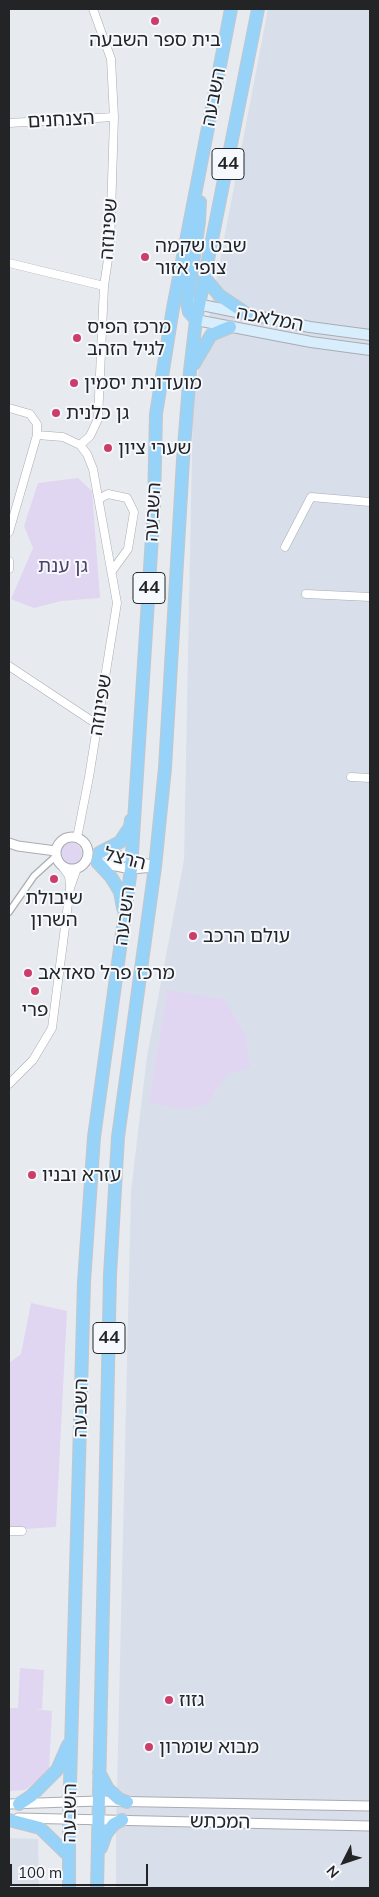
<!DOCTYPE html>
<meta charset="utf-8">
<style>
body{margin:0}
#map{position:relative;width:379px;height:1897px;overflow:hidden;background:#e7ebf0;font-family:Mulish,sans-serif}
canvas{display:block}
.frame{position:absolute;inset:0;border:10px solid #232426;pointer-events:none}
.north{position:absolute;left:319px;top:1837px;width:50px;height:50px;-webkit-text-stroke:4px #f5f8fd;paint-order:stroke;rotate:229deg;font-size:14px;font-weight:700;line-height:20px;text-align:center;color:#232426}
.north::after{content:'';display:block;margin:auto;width:18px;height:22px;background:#232426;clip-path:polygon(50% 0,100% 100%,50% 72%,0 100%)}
.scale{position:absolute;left:10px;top:1864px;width:138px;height:22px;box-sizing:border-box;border:2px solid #232426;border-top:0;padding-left:6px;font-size:15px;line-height:18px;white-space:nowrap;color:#232426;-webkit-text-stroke:4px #f5f8fd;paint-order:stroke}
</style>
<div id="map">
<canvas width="379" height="1897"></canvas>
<div class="frame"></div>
<div class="north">N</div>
<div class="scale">100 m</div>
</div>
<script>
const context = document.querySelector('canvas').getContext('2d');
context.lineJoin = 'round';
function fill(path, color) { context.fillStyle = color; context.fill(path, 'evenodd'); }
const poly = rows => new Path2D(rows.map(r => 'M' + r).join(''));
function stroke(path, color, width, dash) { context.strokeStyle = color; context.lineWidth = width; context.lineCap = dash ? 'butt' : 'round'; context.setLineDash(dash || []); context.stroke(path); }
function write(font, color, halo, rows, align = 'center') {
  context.font = font + ' Mulish,"Noto Sans Hebrew",sans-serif'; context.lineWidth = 4; context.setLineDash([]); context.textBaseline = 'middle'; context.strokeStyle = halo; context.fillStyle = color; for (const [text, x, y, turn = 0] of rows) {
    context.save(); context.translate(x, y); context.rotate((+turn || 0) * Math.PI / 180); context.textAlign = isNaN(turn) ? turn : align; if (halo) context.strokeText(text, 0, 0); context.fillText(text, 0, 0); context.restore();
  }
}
fill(poly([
 [268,9,370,9,370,1888,116,1888,116,1831,131,1191,147,1056,184,860,193,401],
 [9,1838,38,1839,39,1888,9,1888]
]), '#d8dfea');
fill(poly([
 [78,478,92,491,100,598,61,601,34,608,11,599,33,548,24,526,38,483],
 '60 854a11 11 0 1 1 22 0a11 11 0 1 1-22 0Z',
 [167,990,224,999,246,1036,250,1068,227,1074,208,1104,183,1109,149,1103],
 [31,1303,67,1311,56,1527,9,1530,9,1363,21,1354],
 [20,1668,44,1670,42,1709,35,1709,52,1711,49,1771,25,1790,9,1791,9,1708,18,1708]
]), '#e0d6f2');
const pedestrian = poly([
 [9,912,34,876,56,856]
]);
const minor = poly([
 [9,123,114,117],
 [9,263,104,286],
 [9,408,30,414,37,424,37,435,9,532],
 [37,435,63,437,80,445,90,436,98,419,104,286,110,246,114,117,111,59,93,9],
 [99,499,108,494,127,498,134,512,128,549,112,571],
 [285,547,311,497,370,502],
 [9,561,9,569],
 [306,594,370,597],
 [9,666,98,725],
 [351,777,370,778],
 [77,838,89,777,117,603,93,469,87,454,80,445],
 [62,866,69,876,70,885],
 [9,1084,33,1060,52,1028,70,888,77,868],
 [9,1531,22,1531]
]);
const tertiary = poly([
 '56 853a16 16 0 1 1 32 0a16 16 0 1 1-32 0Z',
 [9,843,18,846,56,851],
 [100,853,132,858,152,866],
 [96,862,131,869,155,867],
 [9,1804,98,1801,370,1806],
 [18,1818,370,1826]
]);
const secondary = poly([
 [192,303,310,327,370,335],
 [196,320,311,342,370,350]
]);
const trunk = poly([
 [205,278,219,295,247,314],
 [196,320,189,312,187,303,199,222,200,202],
 [194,364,211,335,230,327],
 [99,853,120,842,130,827,131,820],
 [97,862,111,877,116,885,120,892,123,908],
 [99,1772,108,1789,119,1799,127,1802],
 [19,1804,31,1796,57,1770,68,1745],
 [9,1820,40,1828,69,1856],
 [101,1848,106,1834,114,1824,122,1820],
 [69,1888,69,1820,84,1282,94,1137,131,869,154,505,156,414,173,308,231,9],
 [97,1888,110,1275,118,1137,155,867,165,768,183,460,190,371,196,320,258,9]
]);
stroke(pedestrian, '#a9acb1', 8);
stroke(minor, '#a9acb1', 9);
stroke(tertiary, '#a9acb1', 11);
stroke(secondary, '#a9acb1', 12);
stroke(trunk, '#c6c6c7', 14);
stroke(pedestrian, '#fff', 5.5);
stroke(minor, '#fff', 8);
stroke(tertiary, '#fff', 9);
stroke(secondary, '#d8eefd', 10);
stroke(trunk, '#97d3f8', 12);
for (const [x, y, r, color] of [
 [155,21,5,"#cc3e69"],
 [145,257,5,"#cc3e69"],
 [77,338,5,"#cc3e69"],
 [74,383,5,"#cc3e69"],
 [56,413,5,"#cc3e69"],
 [108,448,5,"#cc3e69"],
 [54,879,5,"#cc3e69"],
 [193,936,5,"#cc3e69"],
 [28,973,5,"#cc3e69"],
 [35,991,5,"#cc3e69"],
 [32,1175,5,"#cc3e69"],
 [169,1700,5,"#cc3e69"],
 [149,1747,5,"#cc3e69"]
]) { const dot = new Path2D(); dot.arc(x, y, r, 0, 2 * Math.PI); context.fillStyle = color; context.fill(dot); stroke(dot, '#f5f8fd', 2); }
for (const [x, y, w] of [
 [228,164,32],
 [149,588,32],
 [109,1338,32]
]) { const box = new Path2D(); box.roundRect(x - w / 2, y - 15.5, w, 31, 4); context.fillStyle = '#f5f8fd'; context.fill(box); stroke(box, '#232426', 1); }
write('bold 18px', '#232426', null, [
 ["44",228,164],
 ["44",149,588],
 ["44",109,1338]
]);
write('19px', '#232426', '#f5f8fd', [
 ["בית ספר השבעה",155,40,"center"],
 ["שבט שקמה",155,246],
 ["צופי אזור",155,268],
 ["מרכז הפיס",87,327],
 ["לגיל הזהב",87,349],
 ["מועדונית יסמין",84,383],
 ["גן כלנית",66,413],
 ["שערי ציון",118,448],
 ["שיבולת",54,898,"center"],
 ["השרון",54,920,"center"],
 ["עולם הרכב",203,936],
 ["מרכז פרל סאדאב",38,973],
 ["פרי",35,1010,"center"],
 ["עזרא ובניו",42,1175],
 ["גזוז",179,1700],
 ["מבוא שומרון",159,1747]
], 'left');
write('19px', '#232426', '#f5f8fd', [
 ["השבעה",214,97,-79],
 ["הצנחנים",61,120,-3],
 ["שפינוזה",109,229,-86],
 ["המלאכה",270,319,11],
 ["השבעה",153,512,-87],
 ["שפינוזה",101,705,-81],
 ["הרצל",125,859,14],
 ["השבעה",125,916,-83],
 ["השבעה",81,1408,-89],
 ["השבעה",70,1813,-89],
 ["המכתש",220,1822,1]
]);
write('19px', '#514069', '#f5f8fd', [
 ["גן ענת",63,566]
]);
</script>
